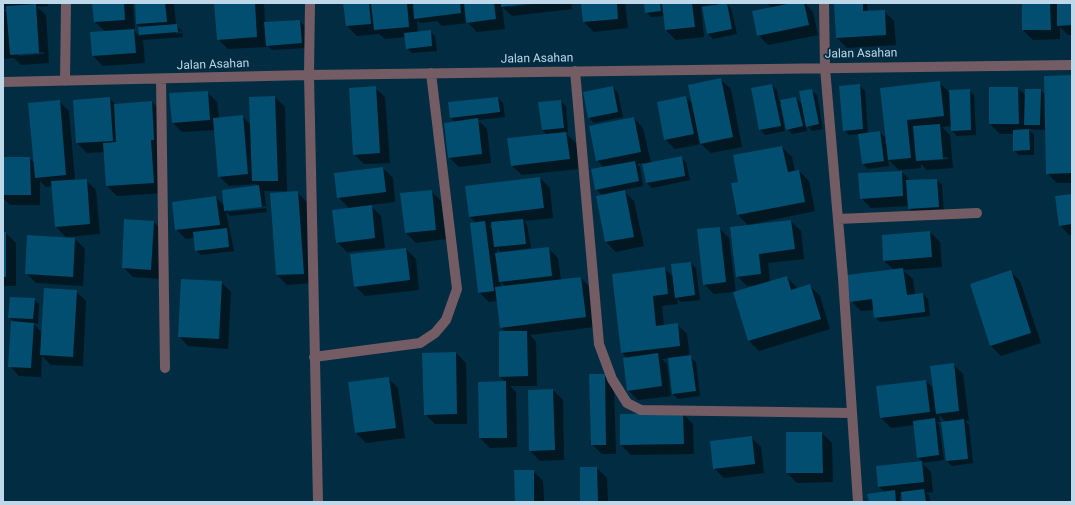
<!DOCTYPE html>
<style>
body{margin:0}
#map{position:relative;width:1075px;height:505px;overflow:hidden;background:#022c41;font-family:Roboto,sans-serif}
canvas{display:block}
.frame{position:absolute;inset:0;border:4px solid #bed8e9;pointer-events:none}
</style>
<div id="map">
<canvas width="1075" height="505"></canvas>
<div class="frame"></div>
</div>
<script>
const context = document.querySelector('canvas').getContext('2d');
context.lineJoin = 'round';
function fill(path, color) { context.fillStyle = color; context.fill(path, 'evenodd'); }
const poly = rows => new Path2D(rows.map(r => 'M' + r).join(''));
function stroke(path, color, width, dash) { context.strokeStyle = color; context.lineWidth = width; context.lineCap = dash ? 'butt' : 'round'; context.setLineDash(dash || []); context.stroke(path); }
function write(font, color, halo, rows, align = 'center') {
  context.font = font + ' Roboto,sans-serif'; context.lineWidth = 3.5; context.setLineDash([]); context.textBaseline = 'middle'; context.strokeStyle = halo; context.fillStyle = color; for (const [text, x, y, turn = 0] of rows) {
    context.save(); context.translate(x, y); context.rotate((+turn || 0) * Math.PI / 180); context.textAlign = isNaN(turn) ? turn : align; if (halo) context.strokeText(text, 0, 0); context.fillText(text, 0, 0); context.restore();
  }
}
fill(poly([
 [3,3,47,3,48,6,37,7,46,15,49,63,21,65,14,58,3,59],
 [3,9,8,9,8,14],
 [44,52,44,54,19,56,19,54],
 [93,3,133,3,135,29,133,29,140,37,139,28,141,28,137,24,136,3,174,3,176,25,182,31,176,32,176,34,182,33,183,37,143,40,145,63,103,66,93,56,106,32,95,22],
 [215,3,264,3,265,23,300,21,305,27,306,48,272,50,267,45,267,47,228,49,218,39],
 [344,3,526,3,509,5,509,7,543,3,571,3,572,9,512,16,502,7,505,29,477,32,468,23,442,26,437,21,420,23,417,20,418,32,430,31,435,36,437,51,412,53,407,48,406,37,385,39,379,34,357,36,347,26],
 [582,3,625,3,628,28,594,32,584,22],
 [645,3,718,3,718,5,726,3,731,8,737,34,713,39,708,34,703,8,713,6,713,4,701,6,704,37,676,40,666,30,664,16,651,17,646,12],
 [767,3,805,3,813,12,818,35,768,45,758,35,772,8],
 [835,3,867,3,868,12,884,11,894,21,896,45,847,48,837,38],
 [1023,3,1072,3,1072,35,1068,35,1060,27,1060,39,1033,40,1023,30],
 [1072,76,1072,183,1057,183,1047,173,1046,130,1028,129,1034,135,1034,155,1019,155,1014,150,1014,134,1000,134,990,124,1018,88,1026,96,1040,90,1046,95],
 [721,80,731,89,742,147,711,153,701,144,675,149,665,139,686,97,693,104],
 [940,83,950,93,969,90,974,95,976,135,957,136,952,131,952,126,942,127,950,135,953,168,927,170,921,164,921,168,899,170,888,159,889,166,868,169,863,164,859,134,849,135,844,130,859,85,865,91,868,134,879,132,885,137,885,144,887,143,881,88],
 [948,157,948,159,925,161,925,159],
 [772,85,777,90,779,101,796,98,803,105,811,90,817,95,823,129,812,131,806,125,807,131,792,134,787,129,782,104,780,104,785,131,765,135,760,130],
 [613,87,618,93,623,117,594,123,589,118],
 [375,88,385,97,390,163,364,164,354,154],
 [207,92,217,102,219,119,242,116,251,125,275,97,285,107,287,191,264,191,266,206,228,210,228,212,266,208,267,212,230,216,226,212,234,251,201,255,196,250,195,238,186,239,176,229,216,198,225,206,258,187,256,184,229,186,219,176,215,130,182,132,173,123],
 [109,98,116,105,152,102,162,112,164,193,117,196,107,186,104,152,87,153,77,143],
 [498,98,503,103,505,117,478,120,487,129,491,163,459,167,449,157,455,122,451,118],
 [59,101,69,111,75,180,86,180,96,190,100,234,66,237,56,227,53,186,46,187,40,181,40,205,10,205,4,199,3,204,3,122,3,158,30,158,35,164],
 [560,101,566,106,568,132,566,133,576,143,579,169,522,175,512,166,547,135,542,130],
 [634,118,643,128,651,163,681,157,686,162,690,180,652,188,647,183,643,163,637,164,640,167,643,186,623,190,634,201,644,246,616,252,606,242,602,195,596,189,604,168,597,160],
 [782,147,792,157,795,172,799,171,809,181,815,211,753,224,753,225,791,221,801,231,804,259,768,263,770,282,787,277,798,289,810,286,820,296,830,329,759,351,749,341,734,292,714,294,704,284,719,228,729,238,736,293,757,285,747,286,737,276,749,226,738,215,739,182],
 [383,168,393,178,395,202,370,205,381,216,385,248,347,252,337,242,350,209,338,197],
 [902,172,911,181,937,180,942,185,944,212,914,214,908,206,871,208,861,198],
 [540,178,550,188,553,218,524,221,527,225,531,248,500,252,497,248,497,254,548,248,558,258,561,280,581,278,591,288,595,327,530,335,536,342,537,386,510,386,516,392,517,447,490,448,480,438,479,383,506,382,500,377,506,332,501,327,498,301,489,302,479,292,476,223,470,217],
 [492,225,493,230,489,226],
 [501,282,505,286,501,287],
 [431,191,441,201,446,239,416,243,406,233,402,194],
 [297,192,307,202,313,283,287,285,277,275,271,194],
 [1072,195,1072,235,1069,235,1060,225],
 [154,222,163,232,161,279,133,277,123,267],
 [930,232,940,242,942,267,903,270,913,279,915,295,923,294,928,299,930,316,880,322,875,317,874,310,861,311,851,301,894,270,884,261],
 [3,233,6,233,16,243,16,286,3,286],
 [75,239,85,249,83,286,36,283,26,273],
 [406,249,416,259,419,290,365,296,355,286],
 [691,263,696,268,700,300,681,302,677,299,678,304,662,306,664,326,677,324,687,334,690,357,696,362,700,396,678,399,673,394,669,358,662,359,667,364,671,396,638,400,628,390,627,358,622,353,665,269,673,277],
 [1010,271,1020,281,1041,343,1001,356,991,346,971,284],
 [221,282,231,292,228,349,188,346,179,336],
 [76,291,86,301,83,366,51,365,42,356,41,377,19,376,10,366,15,323,9,317,34,299,39,304,38,324,33,323,42,333],
 [3,302,4,304,3,328],
 [456,353,466,363,467,424,435,424,425,414],
 [953,364,963,374,969,421,965,421,969,425,973,463,952,466,947,461,946,422,939,415,940,422,937,422,939,425,944,460,922,463,931,472,933,492,926,493,929,495,930,502,903,502,902,495,900,496,900,502,870,502,885,492,879,487,877,467,923,462,918,458,914,425,891,428,881,418,926,381,934,389],
 [604,375,614,385,616,454,602,454,592,444],
 [388,378,398,388,405,438,366,443,356,433],
 [553,390,563,400,564,460,540,461,530,451],
 [683,414,693,424,694,454,631,455,621,445],
 [822,433,832,443,833,482,797,483,787,473],
 [751,437,761,447,764,473,724,478,714,468],
 [581,468,597,468,607,478,608,502,581,502],
 [533,471,543,481,544,502,516,502]
]), '#0007');
fill(poly([
 [92,3,124,3,125,20,94,22],
 [135,3,165,3,167,22,136,24],
 [214,3,255,3,257,37,217,40],
 [343,3,369,3,371,24,346,26],
 [371,3,407,3,409,27,374,30],
 [413,3,460,3,461,13,414,19],
 [464,3,494,3,496,19,466,23],
 [501,3,526,3,526,4,501,7],
 [581,3,617,3,618,19,583,22],
 [644,3,660,3,661,11,645,13],
 [662,3,692,3,695,27,665,30],
 [727,3,732,29,707,34,702,7],
 [792,3,804,3,809,25,757,36,752,11],
 [834,3,863,3,863,11,885,10,886,35,836,38],
 [1022,3,1050,3,1051,30,1022,30],
 [1057,3,1072,3,1072,25,1057,26],
 [36,4,39,53,10,55,6,6],
 [300,20,302,43,266,46,264,22],
 [177,24,178,32,139,35,138,27],
 [134,29,136,53,92,56,90,32],
 [431,30,432,46,406,49,404,33],
 [1072,75,1072,173,1046,174,1044,76],
 [721,78,733,137,700,144,688,85],
 [940,81,944,116,907,120,911,158,888,160,880,88],
 [772,84,781,126,759,130,751,88],
 [860,84,863,129,843,131,839,86],
 [376,86,380,153,353,155,349,88],
 [613,86,618,112,588,118,583,92],
 [989,87,1018,87,1019,124,989,124],
 [812,89,819,124,806,127,799,91],
 [970,89,971,130,951,131,949,90],
 [1025,89,1041,89,1040,125,1024,125],
 [208,91,210,120,172,123,169,93],
 [275,96,278,181,252,181,249,97],
 [686,96,694,134,664,140,657,102],
 [110,97,113,141,76,143,73,100],
 [498,97,500,112,450,118,448,102],
 [796,97,803,126,786,130,780,100],
 [60,100,66,175,35,178,28,103],
 [561,100,564,128,542,130,538,102],
 [152,101,154,140,151,140,154,183,106,186,103,143,116,142,114,104],
 [243,115,248,174,218,177,213,118],
 [634,117,641,152,596,161,589,126],
 [478,118,482,154,448,158,444,123],
 [940,124,943,159,916,161,913,126],
 [1029,129,1030,150,1013,151,1013,130],
 [880,131,884,161,862,164,858,134],
 [566,132,570,159,511,166,507,138],
 [782,146,788,172,799,170,805,202,737,215,731,183,738,182,733,155],
 [682,156,685,176,646,183,642,164],
 [3,157,30,157,31,195,3,195],
 [635,161,639,181,595,190,591,169],
 [383,167,386,192,337,198,334,173],
 [902,171,903,196,860,199,858,173],
 [540,177,544,208,469,217,465,186],
 [87,179,90,224,55,227,51,181],
 [937,179,939,207,908,209,906,180],
 [259,185,262,207,224,211,222,190],
 [432,190,436,230,405,233,400,193],
 [625,190,634,237,605,242,596,196],
 [298,191,304,274,276,275,270,193],
 [1072,194,1072,224,1059,226,1055,196],
 [216,196,220,225,175,230,172,202],
 [372,205,375,238,336,243,332,210],
 [124,219,154,221,151,270,122,268],
 [523,219,526,244,494,247,491,222],
 [791,220,795,249,759,254,761,274,736,277,730,227],
 [485,221,494,291,478,293,470,223],
 [720,227,726,282,703,285,697,229],
 [227,228,229,247,195,251,193,232],
 [930,231,932,257,883,261,882,235],
 [3,232,6,232,6,277,3,277],
 [27,235,75,238,73,277,25,274],
 [549,247,552,276,499,282,495,253],
 [406,248,410,280,354,287,350,254],
 [691,262,695,295,675,298,671,264],
 [665,267,668,294,653,296,656,326,678,323,680,346,621,353,612,274],
 [903,268,907,295,923,293,925,312,874,318,872,299,850,302,847,275],
 [1011,270,1031,333,990,346,970,284],
 [787,276,791,290,810,284,821,319,748,341,733,292],
 [581,277,586,317,500,328,495,287],
 [181,279,222,281,219,339,178,337],
 [44,288,77,290,73,357,40,355],
 [10,297,35,298,33,319,8,318],
 [11,321,34,323,31,368,8,367],
 [499,331,527,331,528,376,499,377],
 [456,352,457,414,424,415,422,353],
 [658,353,662,386,627,391,623,358],
 [691,355,696,391,672,394,668,358],
 [954,363,959,411,936,414,930,366],
 [589,374,605,374,606,445,591,445],
 [389,377,396,428,355,433,348,382],
 [926,380,930,412,880,418,876,386],
 [506,381,507,438,479,438,478,382],
 [553,389,555,450,529,451,528,390],
 [683,413,684,444,620,445,620,414],
 [935,418,939,455,917,458,913,421],
 [964,419,968,459,946,461,941,422],
 [786,432,822,432,823,473,786,473],
 [752,436,755,464,713,469,710,441],
 [922,461,924,482,878,487,876,466],
 [580,467,597,467,598,502,580,502],
 [514,470,534,470,534,502,515,502],
 [924,489,926,502,902,502,901,492],
 [895,490,896,502,869,502,867,494]
]), '#024e70');
stroke(poly([
 [310,3,309,75,318,502],
 [824,3,825,68,843,278,858,502],
 [575,71,599,344,612,379,627,403,641,410,852,413],
 [161,79,165,368],
 [65,81,66,3],
 [3,82,309,75,1072,65],
 [838,219,977,213],
 [314,357,420,343,435,333,446,320,457,289,431,73]
]), '#735c64', 10);
write('12px', '#bed8e9', '#022c41', [
 ["Jalan Asahan",861,54,-1],
 ["Jalan Asahan",537,59,-1],
 ["Jalan Asahan",213,65,-2]
]);
</script>
